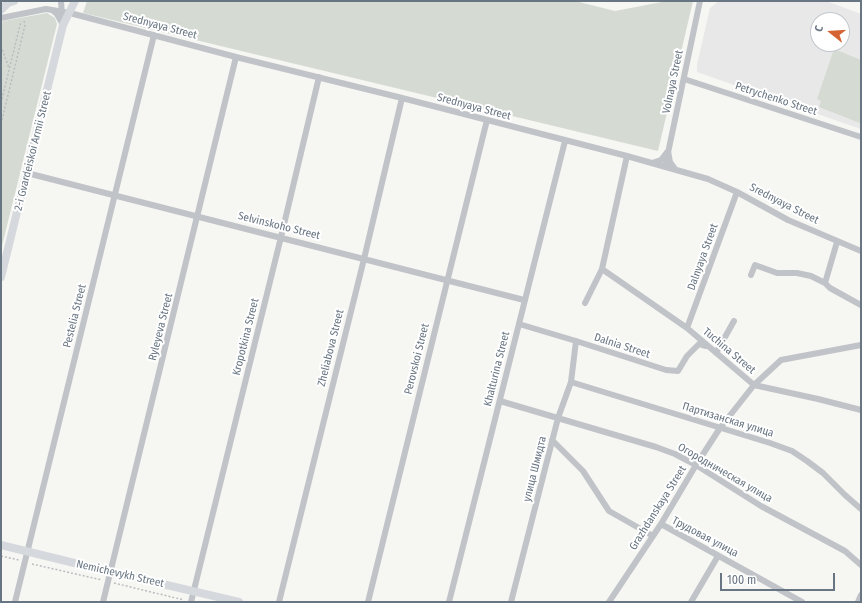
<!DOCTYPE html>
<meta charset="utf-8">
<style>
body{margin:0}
#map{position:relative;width:862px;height:603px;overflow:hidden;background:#f6f6f3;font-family:"Fira Sans Condensed",sans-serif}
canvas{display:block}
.frame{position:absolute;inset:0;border:2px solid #687582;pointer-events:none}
.north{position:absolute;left:810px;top:12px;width:40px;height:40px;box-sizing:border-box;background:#fff;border:1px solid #c3c8cd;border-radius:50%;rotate:287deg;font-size:11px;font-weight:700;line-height:16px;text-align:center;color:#687582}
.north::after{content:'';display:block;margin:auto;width:14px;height:18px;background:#d56334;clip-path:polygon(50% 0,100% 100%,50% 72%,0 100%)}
.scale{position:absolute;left:720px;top:573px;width:115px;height:18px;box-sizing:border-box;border:2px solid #687582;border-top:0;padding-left:5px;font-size:12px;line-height:14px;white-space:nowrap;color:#687582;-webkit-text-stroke:3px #fff;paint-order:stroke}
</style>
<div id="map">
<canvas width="862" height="603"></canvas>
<div class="frame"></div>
<div class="north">С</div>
<div class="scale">100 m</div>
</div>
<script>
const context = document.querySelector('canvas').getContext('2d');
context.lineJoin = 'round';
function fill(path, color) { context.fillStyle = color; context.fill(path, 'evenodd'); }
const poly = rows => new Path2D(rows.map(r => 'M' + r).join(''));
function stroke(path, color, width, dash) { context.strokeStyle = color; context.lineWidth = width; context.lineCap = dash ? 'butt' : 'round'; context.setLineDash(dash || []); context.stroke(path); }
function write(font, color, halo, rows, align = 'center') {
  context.font = font + ' "Fira Sans Condensed",sans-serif'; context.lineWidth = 4; context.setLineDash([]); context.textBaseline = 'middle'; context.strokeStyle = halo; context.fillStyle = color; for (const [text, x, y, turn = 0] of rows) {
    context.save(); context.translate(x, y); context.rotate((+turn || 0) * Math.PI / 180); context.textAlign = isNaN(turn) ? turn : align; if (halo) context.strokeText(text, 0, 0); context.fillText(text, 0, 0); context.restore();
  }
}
fill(poly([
 [719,1,826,1,861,14,861,129,697,72,697,65,710,8],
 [818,20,842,20,842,44,818,44]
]), '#e7e8e7');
fill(poly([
 [87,1,575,1,615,11,667,1,693,1,658,151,83,13],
 [47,13,55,18,57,24,1,250,1,24,3,21],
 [834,49,861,60,860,123,819,107,821,101,817,99]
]), '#d5dbd3');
stroke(poly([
 [1,46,9,68],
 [1,103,21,21],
 [1,124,25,25,24,21],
 [1,556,19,560],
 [32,564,102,580],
 [114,583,184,600]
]), '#babcbf', 1.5, [2, 2]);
stroke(poly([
 [61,1,62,16],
 [52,10,70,13,236,57,402,98,627,156,708,179,737,192,788,220,861,251],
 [1,18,46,9,52,10,57,14,63,25],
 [684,79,861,137],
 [652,163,661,160,668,151,670,162,675,169],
 [665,167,700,1],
 [27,173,524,300],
 [602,269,687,328,754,385,818,399,861,410],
 [751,275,755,265,777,273,797,273,811,276,825,283,830,288,861,305],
 [825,283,837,242],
 [585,303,602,269,627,156],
 [519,324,576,341,666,370,678,371,687,356,699,344,706,346],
 [687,328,737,192],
 [716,353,734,321],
 [571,382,770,443,792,451,807,461,823,473,845,495,861,509],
 [500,401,656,447,675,454,696,465,761,506,845,551,861,565],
 [552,440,583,471,609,511,653,536],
 [661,524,802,602],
 [15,602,154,35],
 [103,602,236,57],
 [191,602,281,237,319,77],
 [279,602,364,259,402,98],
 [368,602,487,120],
 [449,602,565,141],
 [511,602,558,418,571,382,576,341],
 [609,602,661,524,696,465,720,428,754,385,781,360,861,345],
 [691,602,718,556],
 [858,602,861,595]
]), '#c0c3c7', 6);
stroke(poly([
 [1,10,8,3,14,1],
 [1,277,63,25,75,1],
 [1,545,111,572,239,602]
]), '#d5d8dc', 8);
write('11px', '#687582', '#fff', [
 ["Srednyaya Street",160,26,15],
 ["Volnaya Street",673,82,-78],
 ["Petrychenko Street",776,99,18],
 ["Srednyaya Street",474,107,15],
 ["2-i Gvardeiskoi Armii Street",33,151,-76],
 ["Srednyaya Street",784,204,27],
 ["Selvinskoho Street",279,226,14],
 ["Dalnyaya Street",703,257,-70],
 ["Pestelia Street",75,316,-76],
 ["Ryleyeva Street",161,327,-76],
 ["Kropotkina Street",246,337,-76],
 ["Dalnia Street",622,346,18],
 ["Zheliabova Street",331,348,-76],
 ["Tuchina Street",729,351,40],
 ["Perovskoi Street",417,359,-76],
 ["Khalturina Street",497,369,-76],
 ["Партизанская улица",728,420,17],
 ["улица Шмидта",535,469,-76],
 ["Огородническая улица",725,473,30],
 ["Grazhdanskaya Street",658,508,-58],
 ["Трудовая улица",705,537,28],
 ["Nemichevykh Street",120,574,13]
]);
</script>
